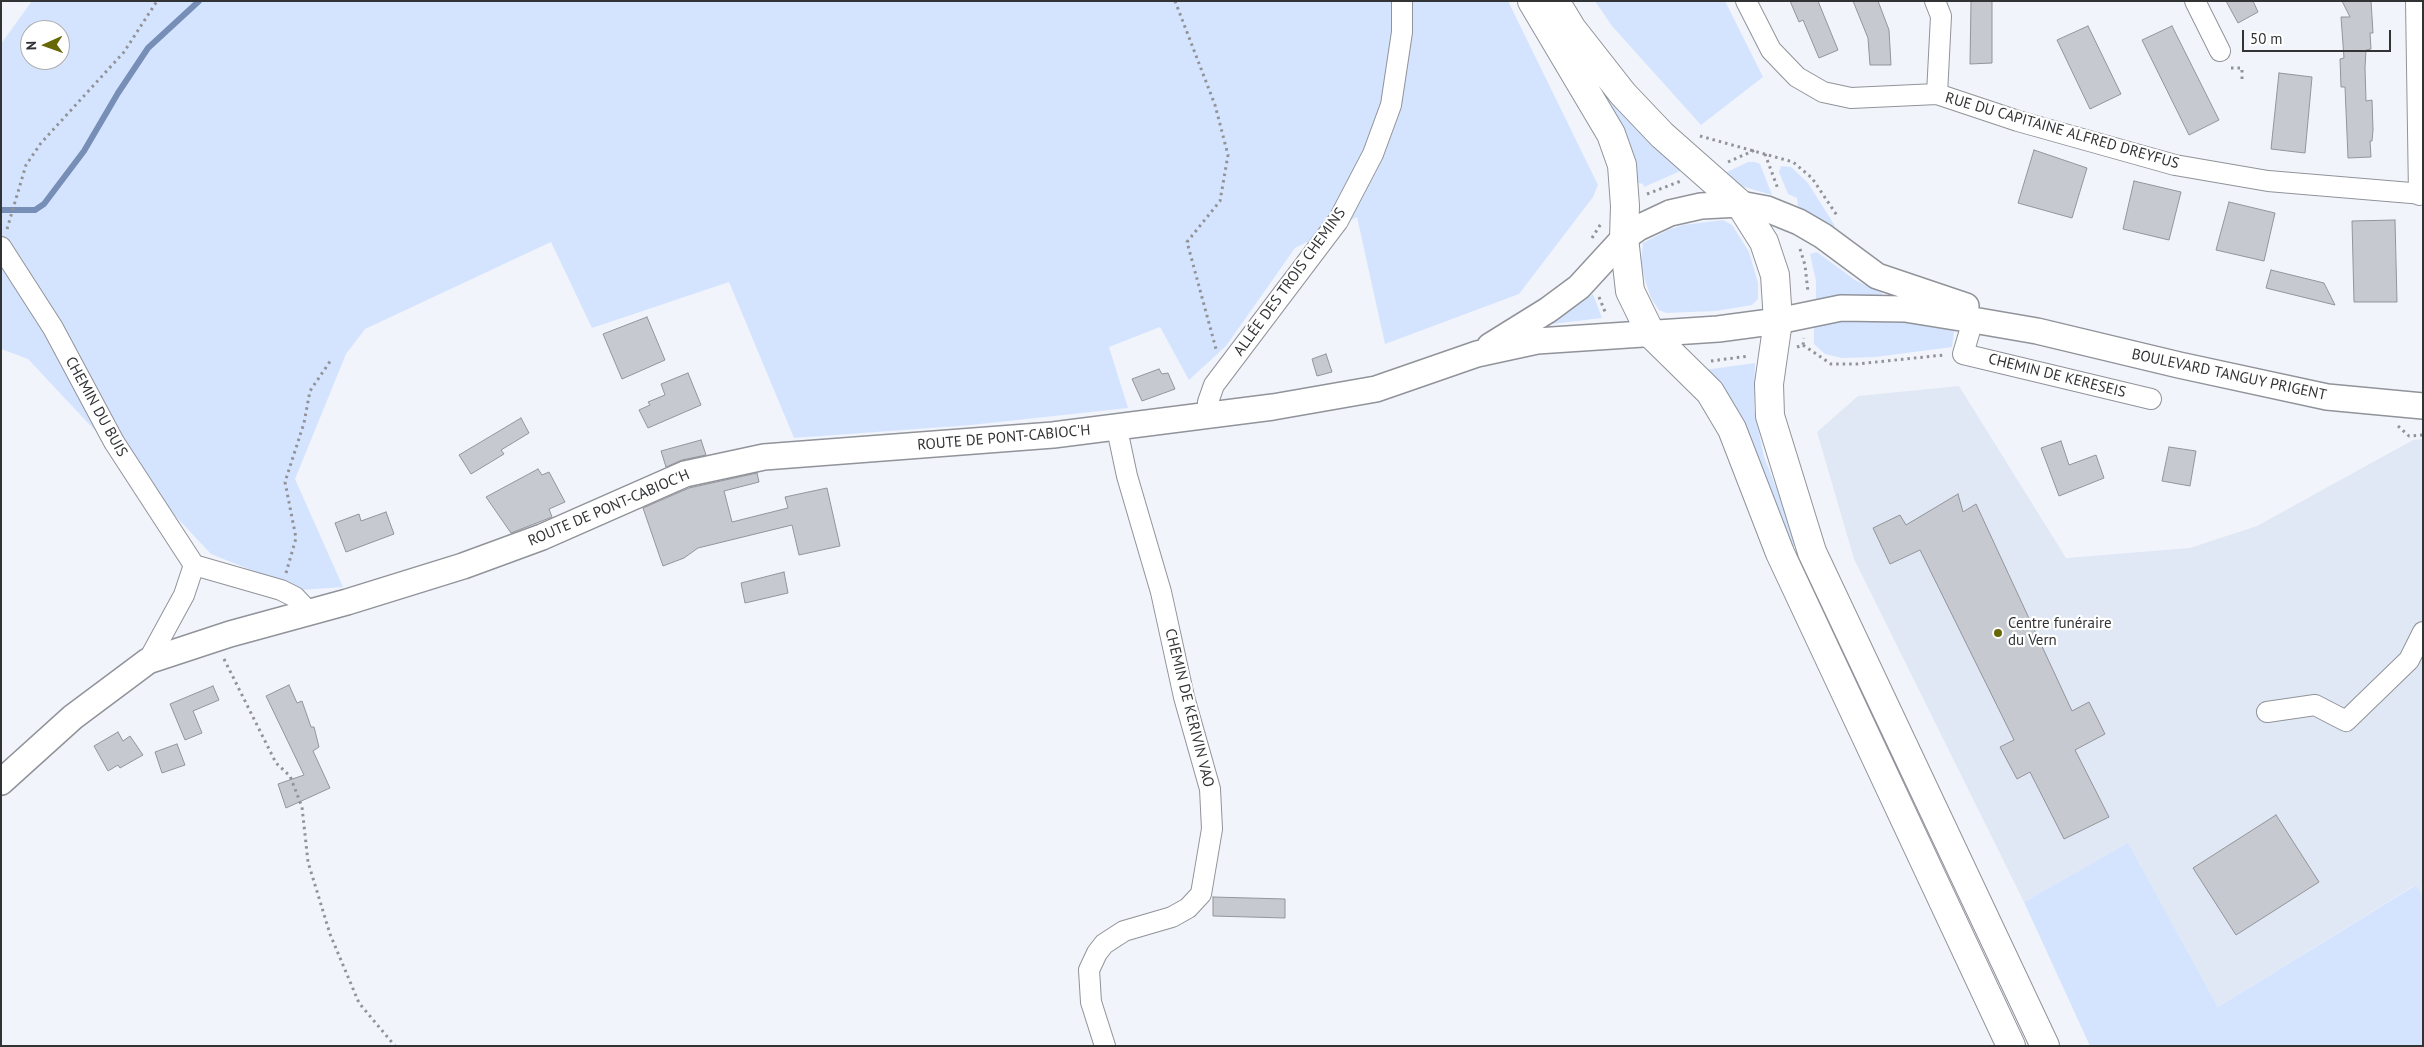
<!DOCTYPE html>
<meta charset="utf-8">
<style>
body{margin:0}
#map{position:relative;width:2424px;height:1047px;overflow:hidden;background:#f1f4fa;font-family:"PT Sans",sans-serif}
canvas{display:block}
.frame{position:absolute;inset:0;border:2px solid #323335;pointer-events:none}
.north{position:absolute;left:20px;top:20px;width:50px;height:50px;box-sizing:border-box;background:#fff;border:1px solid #adadae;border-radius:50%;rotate:268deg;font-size:14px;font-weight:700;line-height:20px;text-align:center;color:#323335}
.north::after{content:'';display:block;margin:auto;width:18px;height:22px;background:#666805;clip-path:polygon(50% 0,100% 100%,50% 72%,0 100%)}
.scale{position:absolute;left:2242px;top:30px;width:149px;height:22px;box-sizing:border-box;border:2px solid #323335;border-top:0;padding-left:6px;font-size:15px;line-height:18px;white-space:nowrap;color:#323335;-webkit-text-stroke:4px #fff;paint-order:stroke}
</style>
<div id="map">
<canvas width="2424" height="1047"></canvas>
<div class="frame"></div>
<div class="north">N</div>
<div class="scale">50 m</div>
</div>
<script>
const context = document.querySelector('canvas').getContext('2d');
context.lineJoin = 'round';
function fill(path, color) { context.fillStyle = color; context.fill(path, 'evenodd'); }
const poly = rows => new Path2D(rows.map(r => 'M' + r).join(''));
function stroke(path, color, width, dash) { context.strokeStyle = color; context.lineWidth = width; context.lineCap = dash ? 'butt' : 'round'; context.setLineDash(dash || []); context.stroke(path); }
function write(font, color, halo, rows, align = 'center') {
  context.font = font + ' "PT Sans",sans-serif'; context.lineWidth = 4.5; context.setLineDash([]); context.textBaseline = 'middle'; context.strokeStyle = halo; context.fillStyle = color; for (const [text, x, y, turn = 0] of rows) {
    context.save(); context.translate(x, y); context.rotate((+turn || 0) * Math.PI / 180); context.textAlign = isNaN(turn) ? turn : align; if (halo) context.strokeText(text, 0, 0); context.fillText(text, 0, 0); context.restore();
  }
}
fill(poly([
 [1959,386,2066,558,2190,548,2257,526,2413,440,2423,439,2423,897,2415,885,2218,1007,2128,844,2024,902,1854,559,1817,432,1858,396]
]), '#e1e8f5');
fill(poly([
 [32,1,1508,1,1598,185,1593,197,1519,294,1385,344,1357,217,1295,248,1226,346,1189,380,1160,327,1109,347,1128,408,971,425,794,438,729,282,592,328,551,242,365,329,346,354,295,479,343,587,301,590,211,554,28,359,1,349,1,44],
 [30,30,60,30,60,60,30,60],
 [1595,1,1725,1,1763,77,1701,125,1612,26],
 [1612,97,1685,169,1644,187,1643,184,1638,183,1630,145,1607,101],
 [1748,162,1755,162,1760,164,1772,195,1741,186,1723,174],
 [1781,166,1791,167,1808,183,1835,226,1833,227,1798,206,1797,198,1788,194,1779,172],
 [1723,220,1732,225,1749,252,1758,283,1758,299,1752,305,1716,311,1666,313,1659,310,1651,298,1645,280,1641,262,1643,243,1668,230,1683,225],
 [1817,252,1855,280,1882,293,1880,298,1816,303,1816,281,1810,254],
 [1593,294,1602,318,1543,325,1581,303],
 [1847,319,1955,324,1952,347,1875,357,1842,358,1825,354,1814,344,1814,324],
 [1755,363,1754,408,1764,457,1797,540,1797,548,1788,543,1704,370],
 [2128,843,2218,1007,2416,885,2423,897,2423,1046,2090,1046,2024,902]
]), '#d5e4fe');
stroke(poly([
 [1,210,35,210,44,204,84,151,118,93,148,48,199,1]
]), '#778fb7', 6);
const building = poly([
 [1790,1,1818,1,1838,50,1819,58,1803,20,1799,22,1790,1],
 [1853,1,1878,1,1889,30,1891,65,1870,65,1868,38,1853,1],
 [1971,1,1992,1,1992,63,1970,64,1971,1],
 [2226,1,2253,1,2258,12,2238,23,2226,1],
 [2342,1,2371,1,2373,33,2370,33,2371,49,2366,50,2365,68,2366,101,2372,100,2373,130,2372,141,2370,141,2371,157,2348,158,2345,87,2341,87,2340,59,2344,58,2341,17,2350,17,2342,1],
 [2088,26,2121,94,2090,109,2057,40,2088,26],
 [2172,26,2219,120,2189,135,2142,40,2172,26],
 [2279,73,2312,77,2305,153,2271,149,2279,73],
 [2034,150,2087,168,2072,218,2018,203,2034,150],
 [2134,181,2181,192,2169,240,2123,229,2134,181],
 [2229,202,2275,213,2264,261,2216,250,2229,202],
 [2395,220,2397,302,2354,302,2352,221,2395,220],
 [2271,270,2324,283,2335,305,2266,288,2271,270],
 [647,317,665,360,622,379,603,334,647,317],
 [1326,354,1332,372,1317,376,1312,359,1326,354],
 [1159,369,1162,374,1168,373,1175,389,1142,401,1132,379,1159,369],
 [688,373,701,405,648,428,639,410,650,405,648,402,665,395,661,384,688,373],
 [521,418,529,433,501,450,504,454,471,474,459,455,521,418],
 [701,440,706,455,682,460,666,467,661,451,701,440],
 [2061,441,2069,465,2096,455,2104,478,2059,496,2041,448,2061,441],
 [2169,447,2196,451,2190,486,2162,481,2169,447],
 [538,469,542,475,549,472,565,502,549,509,552,517,511,533,486,497,538,469],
 [757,473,759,482,724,491,732,522,788,508,785,497,827,488,840,546,799,555,792,525,698,548,684,558,663,566,643,508,689,488,757,473],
 [1958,494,1963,512,1976,504,2072,711,2089,702,2105,734,2075,750,2109,817,2064,839,2030,772,2017,779,2000,747,2014,740,1920,550,1890,564,1873,528,1900,515,1906,525,1958,494],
 [386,512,394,534,346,552,335,523,359,514,361,521,386,512],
 [784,572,788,593,745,603,741,583,784,572],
 [289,685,297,703,302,701,311,727,314,727,319,747,313,751,330,788,286,808,278,784,304,775,266,696,289,685],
 [213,686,219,700,193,711,202,733,185,740,170,704,213,686],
 [118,732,123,741,130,736,143,755,120,768,118,765,108,771,94,746,118,732],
 [177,744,185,765,162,773,155,752,177,744],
 [2276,815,2319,882,2236,935,2193,868,2276,815],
 [1213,897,1285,899,1285,918,1213,916,1213,897]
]);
fill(building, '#c6c9cf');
stroke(building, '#92959a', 1);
const minor = poly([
 [1746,1,1771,50,1797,77,1823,92,1851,98,1937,94,2018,121,2175,165,2268,181,2423,194],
 [1935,1,1941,16,1937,94],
 [2195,1,2220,51],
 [2416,1,2419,195],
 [1,247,53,328,114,442,194,565,184,595,148,661],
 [1973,320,1963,354,2151,399],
 [1208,416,1208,402,1214,385,1338,221,1373,154,1391,105,1402,32,1402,1],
 [194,565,281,590,295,597,310,613],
 [2267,712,2315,705,2346,721,2409,660,2423,632],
 [1105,1046,1091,1002,1089,970,1097,953,1104,944,1124,931,1172,917,1188,908,1201,894,1212,829,1210,789,1184,697,1161,592,1127,476,1117,429]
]);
const tertiary = poly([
 [1490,346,1548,310,1579,287,1624,238,1638,228,1670,213,1701,206,1740,204,1767,209,1799,222,1823,236,1877,276,1966,306],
 [1,782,73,717,148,661,230,634,347,602,463,566,542,537,685,474,764,457,1053,435,1273,407,1376,389,1477,354,1537,341,1718,329,1778,321,1841,308,1905,309,1973,320,2037,331,2179,365,2327,397,2423,406]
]);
const primary = poly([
 [1532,1,1611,134,1622,165,1625,206,1624,238,1630,291,1651,334],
 [1555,1,1572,29,1623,94,1662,135,1740,204,1764,242,1775,275,1778,321]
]);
const trunk = poly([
 [1778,321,1769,384,1770,416,1812,552,2045,1046],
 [1651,334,1710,392,1732,429,1780,553,2011,1046]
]);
stroke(minor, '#909399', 22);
stroke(tertiary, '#909399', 28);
stroke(primary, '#909399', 30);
stroke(trunk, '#909399', 30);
stroke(poly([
 [1175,1,1215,105,1228,155,1220,201,1187,242,1216,349],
 [2231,68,2242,68,2242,81],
 [1700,136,1793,162,1812,178,1838,217],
 [1765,154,1778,189],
 [1728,162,1755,150],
 [1647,194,1681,181],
 [7,229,26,165,41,143,124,52,157,1],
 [1592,238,1602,222],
 [1800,249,1805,265,1808,292],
 [1599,297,1606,314],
 [1803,345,1831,364,1857,364,1944,355],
 [1797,347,1803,345,1804,338],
 [1711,361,1749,356],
 [2398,426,2409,436,2423,435],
 [286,573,296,538,285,482,304,423,310,391,331,360],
 [224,659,276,763,290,776,302,807,308,862,330,934,359,1003,395,1046]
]), '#919397', 3, [2.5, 4]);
stroke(minor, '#fff', 20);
stroke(tertiary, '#fff', 25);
stroke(primary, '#fff', 28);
stroke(trunk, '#fff', 28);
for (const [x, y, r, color] of [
 [1998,633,5,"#666805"]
]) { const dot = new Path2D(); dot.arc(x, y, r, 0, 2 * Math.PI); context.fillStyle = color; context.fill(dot); stroke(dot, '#fff', 2); }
write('15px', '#323335', '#fff', [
 ["RUE DU CAPITAINE ALFRED DREYFUS",2062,131,16],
 ["ALLÉE DES TROIS CHEMINS",1290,282,-54],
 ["BOULEVARD TANGUY PRIGENT",2229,375,12],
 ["CHEMIN DE KERESEIS",2057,376,14],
 ["CHEMIN DU BUIS",96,407,61],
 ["ROUTE DE PONT-CABIOC'H",1004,438,-5],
 ["ROUTE DE PONT-CABIOC'H",609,508,-23],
 ["CHEMIN DE KERIVIN VAO",1189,708,76]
]);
write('15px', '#323335', '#fff', [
 ["Centre funéraire",2008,624],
 ["du Vern",2008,641]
], 'left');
</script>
